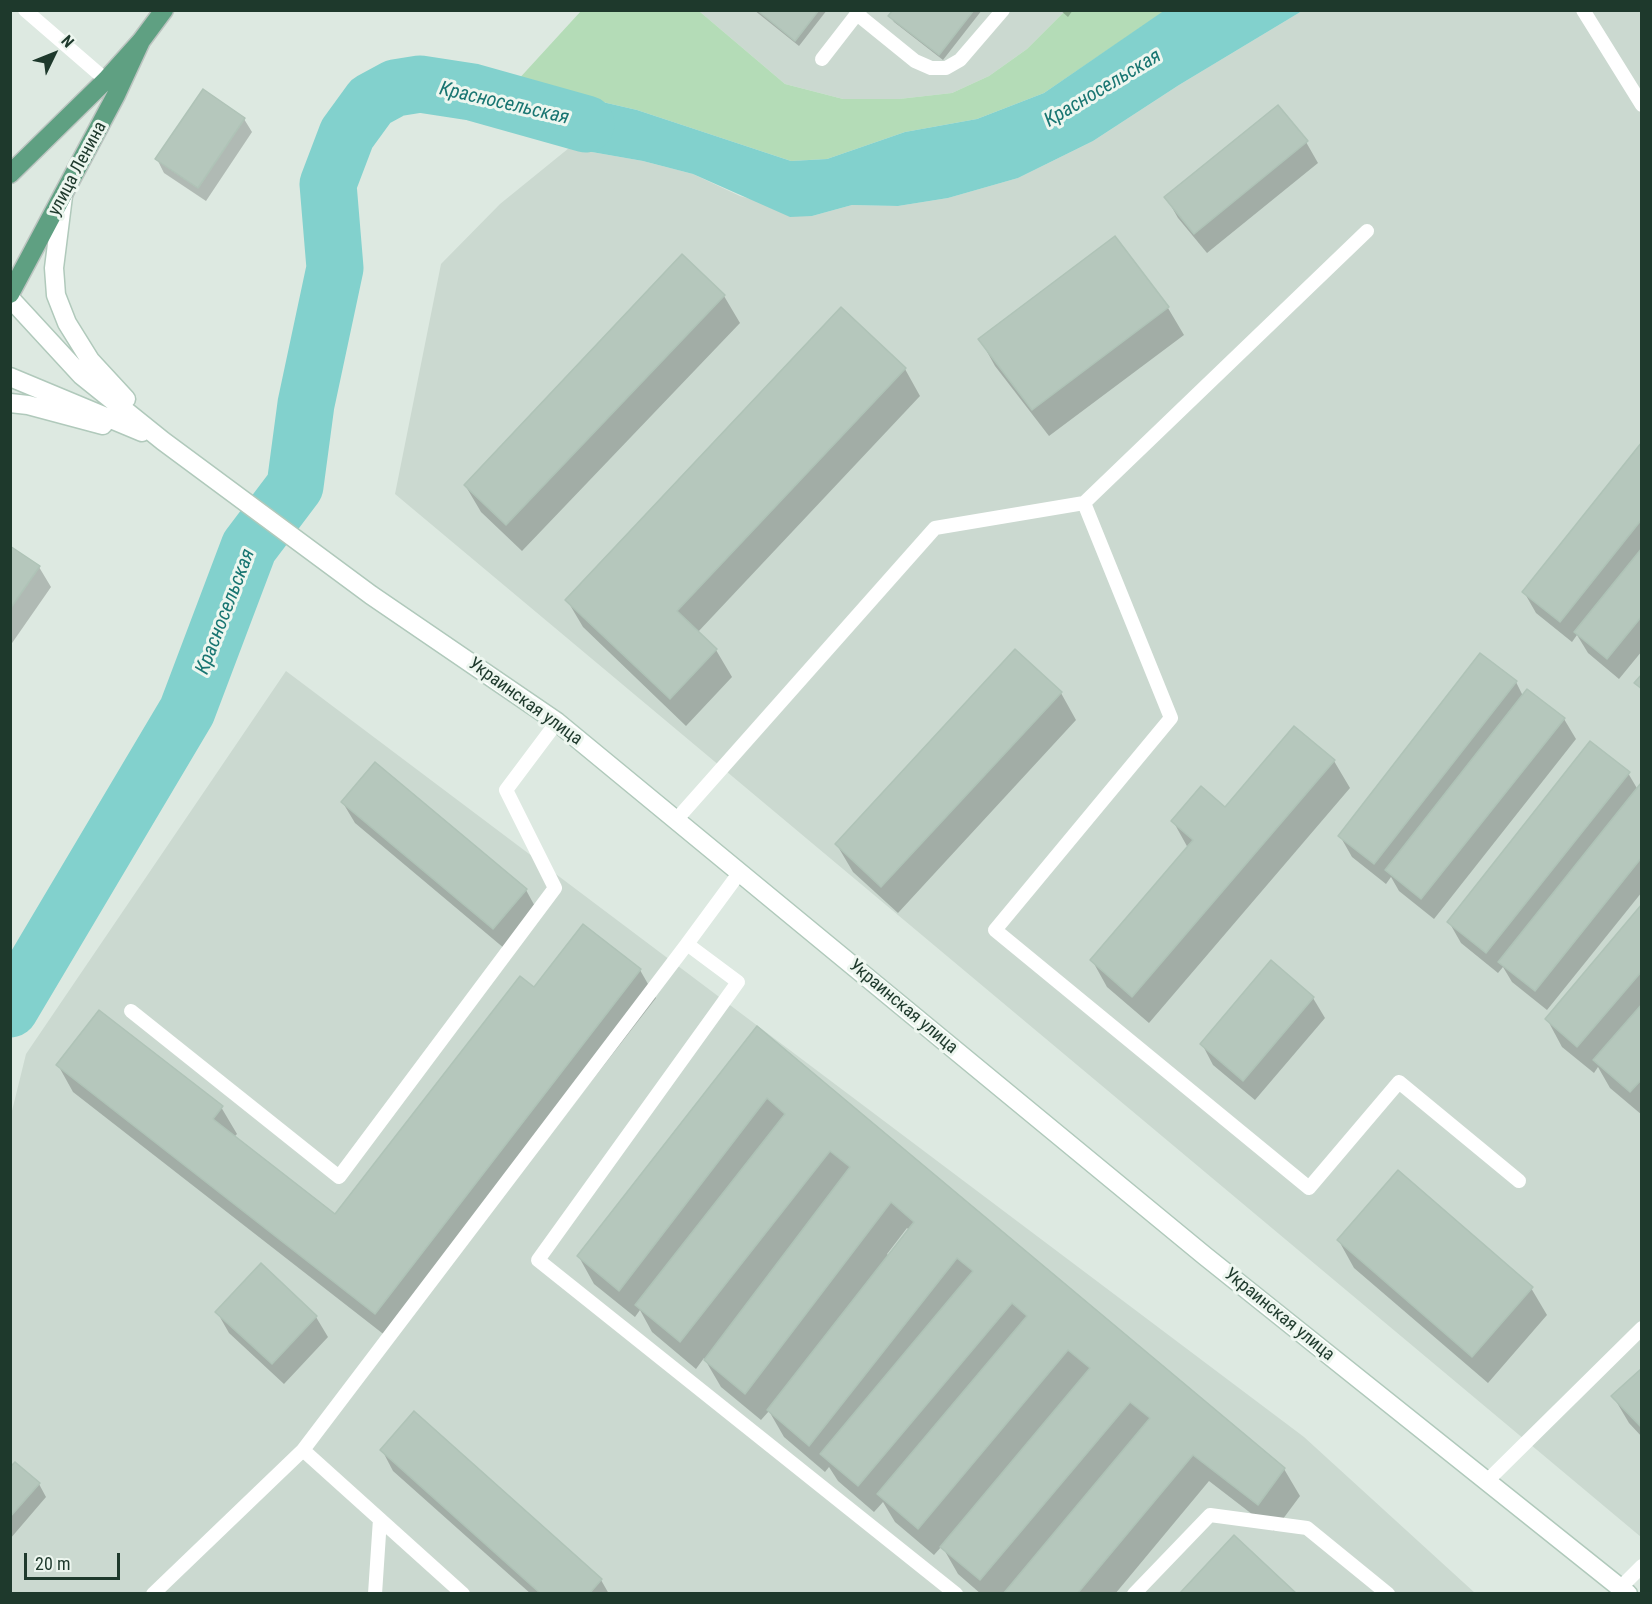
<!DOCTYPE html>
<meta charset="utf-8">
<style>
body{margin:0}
#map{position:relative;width:1652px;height:1604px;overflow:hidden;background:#dde9e1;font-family:"Roboto Condensed",sans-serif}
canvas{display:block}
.frame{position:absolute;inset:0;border:12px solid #1e392c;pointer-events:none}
.north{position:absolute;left:24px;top:24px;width:60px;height:60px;-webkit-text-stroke:4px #edf6ef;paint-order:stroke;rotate:47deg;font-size:16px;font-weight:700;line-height:24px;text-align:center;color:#1e392c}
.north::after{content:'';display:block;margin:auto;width:21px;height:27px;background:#1e392c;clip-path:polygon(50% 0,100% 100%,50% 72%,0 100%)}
.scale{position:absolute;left:24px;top:1553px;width:96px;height:27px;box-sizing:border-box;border:3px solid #1e392c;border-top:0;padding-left:8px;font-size:18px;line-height:21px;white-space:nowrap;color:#1e392c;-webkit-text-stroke:4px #edf6ef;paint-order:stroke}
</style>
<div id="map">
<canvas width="1652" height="1604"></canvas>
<div class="frame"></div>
<div class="north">N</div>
<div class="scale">20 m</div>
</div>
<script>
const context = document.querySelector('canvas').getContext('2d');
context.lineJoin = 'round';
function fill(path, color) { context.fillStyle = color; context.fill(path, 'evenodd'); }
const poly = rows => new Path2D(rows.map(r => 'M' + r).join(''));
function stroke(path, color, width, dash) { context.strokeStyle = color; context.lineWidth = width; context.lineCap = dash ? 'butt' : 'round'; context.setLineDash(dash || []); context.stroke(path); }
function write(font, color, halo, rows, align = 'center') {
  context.font = font + ' "Roboto Condensed",sans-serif'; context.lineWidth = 6; context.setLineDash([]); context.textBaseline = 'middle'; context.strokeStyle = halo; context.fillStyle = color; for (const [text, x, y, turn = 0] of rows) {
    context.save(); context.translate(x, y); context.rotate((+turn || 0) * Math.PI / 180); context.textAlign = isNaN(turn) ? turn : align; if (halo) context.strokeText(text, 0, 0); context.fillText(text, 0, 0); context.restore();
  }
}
fill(poly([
 [699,11,1065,11,1027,49,989,76,952,93,899,99,843,99,785,84],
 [1302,11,1641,11,1641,1537,395,494,441,264,500,204,569,148,643,161,693,174,740,196,812,216,852,205,898,206,948,198,1018,178,1093,141,1179,85],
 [286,671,1304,1437,1475,1593,11,1594,10,1119,26,1054]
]), '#cbd9d0');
fill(poly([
 [581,11,699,11,785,84,843,99,899,99,952,93,989,76,1027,49,1065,11,1165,11,1044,93,977,119,905,132,827,159,791,161,637,110,516,82]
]), '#b4dcb7');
fill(poly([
 [1165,10,1302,11,1179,85,1093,141,1018,178,948,198,898,206,852,205,812,216,790,217,693,174,643,161,569,148,507,130,516,82,637,110,791,161,827,159,905,132,977,119,1044,93]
]), '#82d1cd');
fill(poly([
 [754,10,827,10,799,46],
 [895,10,982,10,943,60,894,22,890,16],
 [1060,10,1073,10,1068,17],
 [244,119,252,132,206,201,164,173,157,159],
 [1306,142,1318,163,1207,253,1178,218,1166,197],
 [1115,238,1168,308,1184,335,1049,436,995,366,980,339],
 [724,296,740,323,522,551,481,512,465,485],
 [905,369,920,396,697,633,716,650,732,677,686,726,583,627,567,600],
 [1642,444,1642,651,1619,679,1588,653,1577,635,1572,642,1536,613,1524,592],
 [10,548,39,567,51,587,10,646],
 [1516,682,1523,696,1564,719,1576,739,1434,919,1399,891,1391,877,1386,884,1352,857,1340,836],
 [1061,693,1076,720,898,913,853,872,837,845],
 [1334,761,1350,788,1149,1023,1107,987,1092,960,1188,848,1173,821,1225,809],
 [1628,773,1638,790,1642,785,1642,892,1547,1010,1512,982,1503,967,1498,973,1461,943,1449,922],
 [343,803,526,890,537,910,505,949,355,823],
 [1642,907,1642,1115,1610,1088,1598,1067,1594,1073,1562,1047,1547,1019],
 [583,926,640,970,656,998,391,1340,73,1092,58,1065,221,1107,237,1134,234,1137,336,1216,534,989],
 [1313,998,1325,1018,1255,1100,1213,1065,1202,1044],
 [757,1028,1284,1469,1300,1496,1274,1531,1209,1481,1115,1594,981,1594,958,1574,942,1546,934,1555,895,1522,883,1502,874,1512,838,1481,829,1467,825,1472,784,1437,769,1411,761,1420,721,1387,704,1358,696,1369,652,1332,640,1310,635,1317,594,1284,579,1257],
 [907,1228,909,1230,889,1256,887,1254],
 [1339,1241,1531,1288,1547,1315,1488,1383,1354,1268],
 [217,1312,316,1317,328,1337,284,1384,229,1333],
 [1642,1370,1642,1437,1629,1423,1613,1396],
 [382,1450,601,1580,609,1594,531,1594,393,1471],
 [10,1469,39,1484,46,1497,10,1539]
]), '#0003');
stroke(poly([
 [10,1009,187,711,249,547,295,486,306,404,335,268,328,184,347,134,371,101,395,88,420,84,472,92,586,124]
]), '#82d1cd', 57);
const building = poly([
 [757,10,819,10,795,41,757,10],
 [893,10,974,10,939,55,888,16,893,10],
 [203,89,245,118,198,188,155,159,203,89],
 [1278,105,1308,141,1194,234,1164,197,1278,105],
 [1115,236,1169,307,1032,410,978,339,1115,236],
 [682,254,725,295,506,525,464,485,682,254],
 [841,307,906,368,677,611,717,649,670,699,565,600,841,307],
 [1642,442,1642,519,1560,622,1522,592,1642,442],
 [10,546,40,566,10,609,10,546],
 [1642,548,1642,616,1607,659,1574,632,1642,548],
 [1015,649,1062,692,881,887,835,844,1015,649],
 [1480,653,1517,681,1374,864,1338,836,1480,653],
 [1642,674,1642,689,1634,683,1642,674],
 [1527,689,1565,718,1421,899,1385,870,1527,689],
 [1294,726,1335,760,1132,997,1090,960,1193,840,1171,821,1201,786,1225,807,1294,726],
 [1590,741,1630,772,1486,953,1447,922,1590,741],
 [375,762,527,889,493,929,341,802,375,762],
 [1641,783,1642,857,1535,991,1498,962,1641,783],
 [1642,904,1642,971,1577,1047,1545,1019,1642,904],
 [583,924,641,969,375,1314,56,1065,99,1010,223,1106,213,1119,335,1214,520,976,534,987,583,924],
 [1271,960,1314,997,1243,1081,1200,1044,1271,960],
 [1642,1004,1642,1079,1630,1092,1593,1060,1642,1004],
 [757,1026,1285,1468,1258,1505,1193,1455,1077,1594,1003,1594,1150,1418,1130,1402,980,1580,940,1547,1090,1368,1068,1350,918,1529,877,1494,1027,1316,1012,1303,858,1486,820,1454,973,1271,957,1258,809,1446,767,1410,914,1222,891,1202,745,1394,704,1360,850,1167,830,1151,680,1342,635,1305,785,1114,767,1098,619,1291,577,1256,757,1026],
 [1398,1170,1533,1287,1472,1357,1337,1240,1398,1170],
 [261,1263,317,1316,272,1364,215,1312,261,1263],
 [1642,1368,1642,1428,1611,1396,1642,1368],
 [414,1411,602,1579,589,1594,541,1594,380,1450,414,1411],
 [15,1462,40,1483,10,1517,10,1467,15,1462],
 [1234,1535,1297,1594,1179,1594,1234,1535]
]);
fill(building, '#b5c7bc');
stroke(building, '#afc3b7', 1.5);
const secondary = poly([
 [63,196,54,268,56,295,67,323,90,360,126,399],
 [10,298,81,375,163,441,371,595,557,722,1205,1256,1628,1594],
 [10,377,142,432],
 [10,403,28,405,103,425]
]);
const primary = poly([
 [10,174,106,80,141,41,164,10],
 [10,294,116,95,141,41]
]);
stroke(secondary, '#b0c9bb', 21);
stroke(primary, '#bcc4c0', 21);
stroke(poly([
 [25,10,106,80],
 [1583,10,1642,105],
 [857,14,915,61,931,68,946,68,960,60,1003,10],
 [822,59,860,10],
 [1084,503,1171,718,995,930,1309,1188,1399,1082,1519,1181],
 [676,820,935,528,1084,503,1367,231],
 [740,872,687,944,738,982,538,1260,956,1594],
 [131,1011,339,1177,555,888,506,790,557,722],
 [1487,1481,1642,1328],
 [1621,1587,1642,1566],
 [153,1594,303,1450],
 [375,1594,380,1519],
 [463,1594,303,1450,687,944],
 [1134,1594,1210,1515,1307,1528,1388,1594]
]), '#fff', 14);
stroke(secondary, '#fff', 18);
stroke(primary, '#5fa082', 18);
write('18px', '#1e392c', '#edf6ef', [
 ["улица Ленина",78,169,-62],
 ["Украинская улица",525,702,36],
 ["Украинская улица",903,1007,40],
 ["Украинская улица",1279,1315,39]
]);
write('italic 20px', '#187571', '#edf6ef', [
 ["Красносельская",1103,89,-31],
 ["Красносельская",504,104,13],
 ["Красносельская",226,612,-69]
]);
</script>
